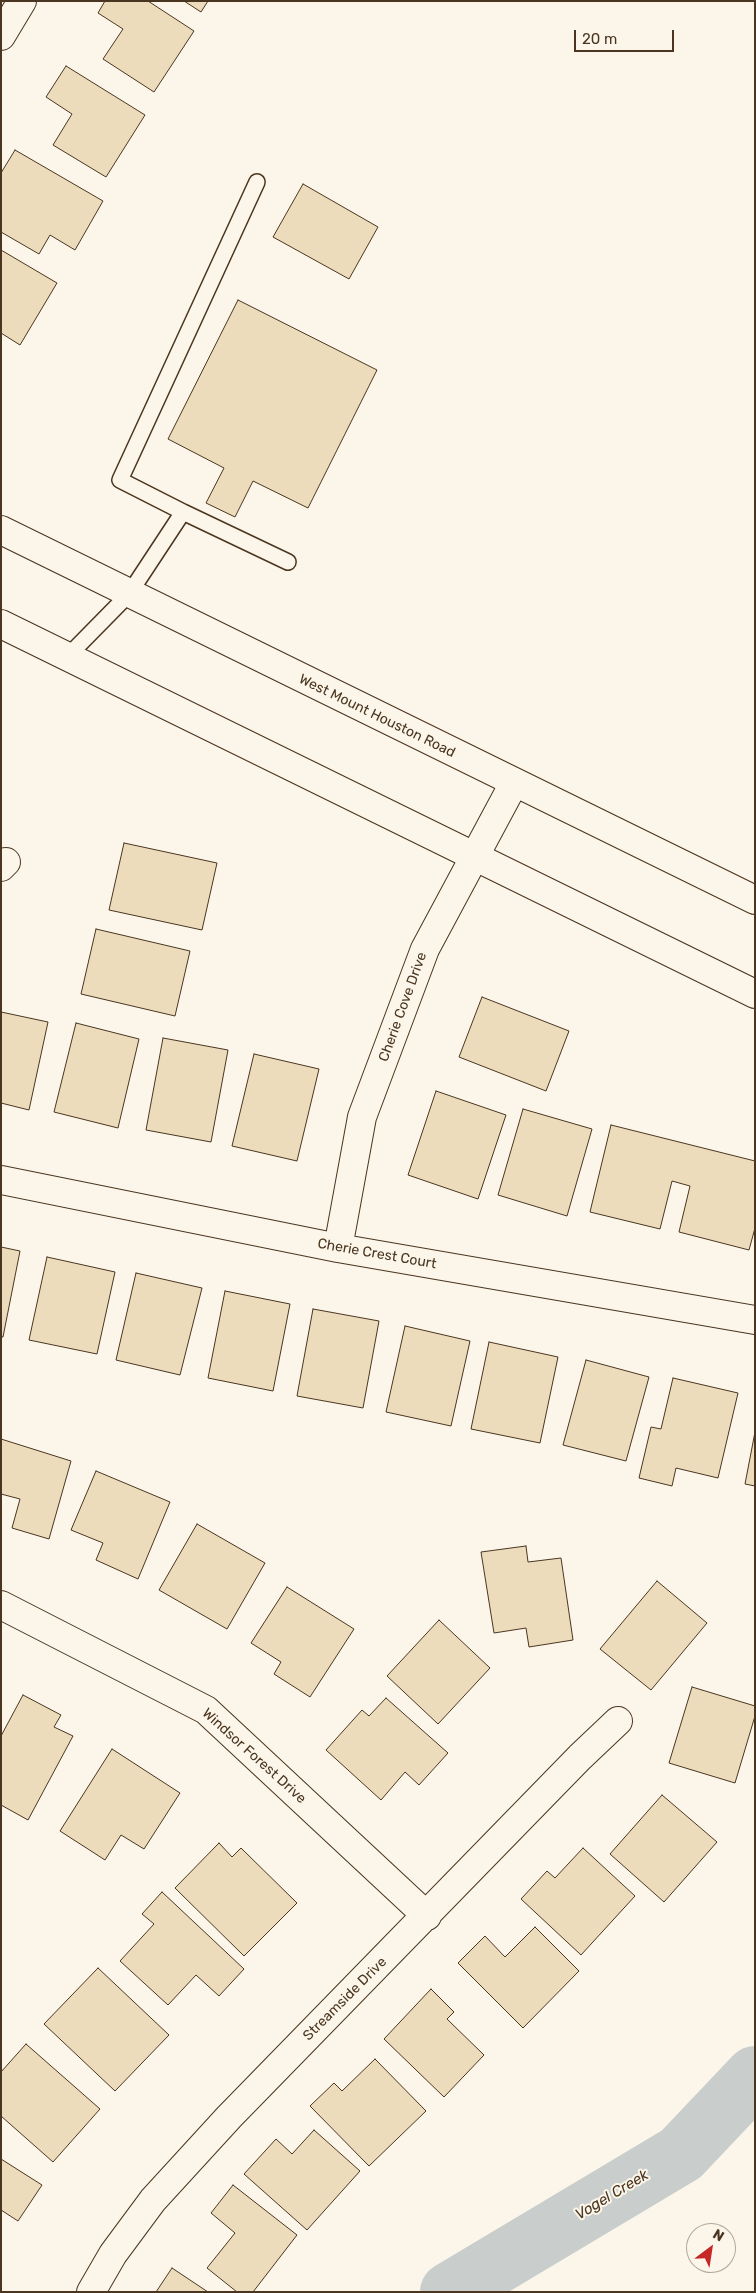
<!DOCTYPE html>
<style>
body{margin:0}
#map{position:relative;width:756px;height:2293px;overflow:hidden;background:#fbf6e9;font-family:Rubik,sans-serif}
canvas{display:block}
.frame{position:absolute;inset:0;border:2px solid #4a3520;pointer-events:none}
.north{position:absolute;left:686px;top:2223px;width:50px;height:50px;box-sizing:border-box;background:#fbf6e9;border:1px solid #b4a999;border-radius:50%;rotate:31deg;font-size:14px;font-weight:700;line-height:20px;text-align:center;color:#4a3520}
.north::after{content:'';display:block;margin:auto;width:18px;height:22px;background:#c62828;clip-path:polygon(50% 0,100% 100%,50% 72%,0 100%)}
.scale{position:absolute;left:574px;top:30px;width:100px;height:22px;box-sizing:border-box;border:2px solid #4a3520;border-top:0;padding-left:6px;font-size:15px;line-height:18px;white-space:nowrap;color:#4a3520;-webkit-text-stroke:4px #fbf6e9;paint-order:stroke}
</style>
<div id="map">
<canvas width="756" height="2293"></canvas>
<div class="frame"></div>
<div class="north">N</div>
<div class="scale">20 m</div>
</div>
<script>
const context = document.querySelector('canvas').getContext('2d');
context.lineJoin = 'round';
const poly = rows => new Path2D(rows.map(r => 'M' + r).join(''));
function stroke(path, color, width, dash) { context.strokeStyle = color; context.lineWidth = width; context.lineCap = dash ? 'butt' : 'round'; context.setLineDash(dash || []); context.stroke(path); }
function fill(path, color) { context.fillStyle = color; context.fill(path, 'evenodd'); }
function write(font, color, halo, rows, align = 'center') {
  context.font = font + ' Rubik,sans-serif'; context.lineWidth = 4; context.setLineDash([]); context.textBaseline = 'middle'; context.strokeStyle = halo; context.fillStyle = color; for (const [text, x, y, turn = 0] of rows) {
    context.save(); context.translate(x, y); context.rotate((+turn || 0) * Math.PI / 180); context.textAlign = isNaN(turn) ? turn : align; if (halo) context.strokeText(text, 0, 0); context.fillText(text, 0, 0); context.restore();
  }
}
stroke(poly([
 [681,2154,698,2151]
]), '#c9cecd', 10);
stroke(poly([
 [450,2292,681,2154,755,2076]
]), '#c9cecd', 60);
const building = poly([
 [105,1,148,1,194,31,154,92,103,59,123,29,98,13,105,1],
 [184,1,208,1,201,12,184,1],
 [66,66,145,115,106,177,53,145,72,114,46,97,66,66],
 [15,150,103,201,75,250,50,235,39,254,1,232,1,173,15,150],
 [303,184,378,227,349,279,273,237,303,184],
 [1,250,57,283,20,345,1,333,1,250],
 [238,300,377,370,308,508,253,481,235,517,206,503,224,468,168,439,238,300],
 [124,843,217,863,202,930,109,910,124,843],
 [96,929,190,951,175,1016,81,994,96,929],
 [482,997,569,1031,546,1091,459,1057,482,997],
 [1,1012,48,1022,29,1110,1,1103,1,1012],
 [76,1023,139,1039,118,1128,54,1112,76,1023],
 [163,1038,228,1050,211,1142,146,1130,163,1038],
 [254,1054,319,1069,297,1161,232,1146,254,1054],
 [436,1091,506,1115,478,1199,408,1175,436,1091],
 [523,1109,592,1129,567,1216,498,1195,523,1109],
 [611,1125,755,1161,755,1228,749,1250,679,1232,690,1186,672,1181,660,1229,590,1212,611,1125],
 [1,1247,20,1251,3,1337,1,1337,1,1247],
 [47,1257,115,1272,97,1354,29,1340,47,1257],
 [136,1273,202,1288,180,1375,116,1360,136,1273],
 [225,1291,290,1304,273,1391,208,1378,225,1291],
 [313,1309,379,1321,363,1408,297,1396,313,1309],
 [405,1326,470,1341,451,1426,386,1412,405,1326],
 [489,1342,558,1357,540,1443,471,1429,489,1342],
 [586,1360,649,1377,626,1461,563,1445,586,1360],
 [673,1378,738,1393,718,1478,676,1468,672,1486,639,1478,651,1427,661,1429,673,1378],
 [755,1432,755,1486,745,1484,755,1432],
 [1,1439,71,1461,49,1539,12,1528,20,1499,1,1494,1,1439],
 [96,1471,170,1502,138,1579,96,1560,103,1543,71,1530,96,1471],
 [197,1524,265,1563,227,1629,159,1590,197,1524],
 [526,1546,528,1562,561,1558,573,1640,529,1647,526,1628,494,1633,481,1552,526,1546],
 [657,1581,707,1623,651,1690,600,1649,657,1581],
 [287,1587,354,1629,310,1697,274,1674,281,1662,251,1643,287,1587],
 [439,1620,490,1668,438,1724,387,1676,439,1620],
 [692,1687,755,1706,755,1716,735,1783,669,1763,692,1687],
 [23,1695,61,1715,54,1727,73,1736,28,1820,1,1805,1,1736,23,1695],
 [386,1698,448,1753,419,1785,405,1772,381,1800,326,1750,362,1710,369,1716,386,1698],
 [112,1749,180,1793,144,1849,121,1835,105,1860,60,1831,112,1749],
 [662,1795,717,1842,664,1902,610,1854,662,1795],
 [219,1843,232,1857,241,1848,297,1903,244,1956,175,1888,219,1843],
 [583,1848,635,1896,581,1955,521,1899,547,1871,555,1878,583,1848],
 [162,1892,244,1969,219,1996,196,1975,168,2005,120,1961,154,1924,142,1914,162,1892],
 [535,1927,579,1971,523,2028,458,1963,485,1936,505,1957,535,1927],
 [98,1968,169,2035,115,2091,44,2024,98,1968],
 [431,1989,454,2012,447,2019,484,2055,444,2097,384,2039,431,1989],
 [26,2044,100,2109,53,2162,1,2116,1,2072,26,2044],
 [375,2059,426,2111,369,2166,310,2106,334,2083,342,2091,375,2059],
 [314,2130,360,2171,307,2230,244,2174,276,2139,292,2154,314,2130],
 [1,2159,42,2185,18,2221,1,2210,1,2159],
 [233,2185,297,2235,253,2292,237,2292,207,2268,235,2233,211,2213,233,2185],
 [172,2268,208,2292,156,2292,172,2268]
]);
fill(building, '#ecdcbc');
stroke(building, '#4a3520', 1);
const service = poly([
 [183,512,288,562],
 [67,657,129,594,183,512,120,480,257,182]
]);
const minor = poly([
 [1,36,22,1],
 [1,867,6,862],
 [1,1180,338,1248,755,1320],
 [338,1248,362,1117,425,949,514,783],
 [1,1605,206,1710,427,1916],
 [91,2292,113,2254,153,2200,229,2117,580,1757,618,1721]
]);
const secondary = poly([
 [1,530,755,900],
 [1,624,755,994]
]);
stroke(service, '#4a3520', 18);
stroke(minor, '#4a3520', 30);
stroke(secondary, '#4a3520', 30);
stroke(service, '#fbf6e9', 15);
stroke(minor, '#fbf6e9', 28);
stroke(secondary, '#fbf6e9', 28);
write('14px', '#4a3520', '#fbf6e9', [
 ["West Mount Houston Road",377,716,26],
 ["Cherie Cove Drive",403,1007,-70],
 ["Cherie Crest Court",377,1254,10],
 ["Windsor Forest Drive",254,1756,42],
 ["Streamside Drive",345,1999,-45]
]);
write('italic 15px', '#4a3520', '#fbf6e9', [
 ["Vogel Creek",612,2195,-31]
]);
</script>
